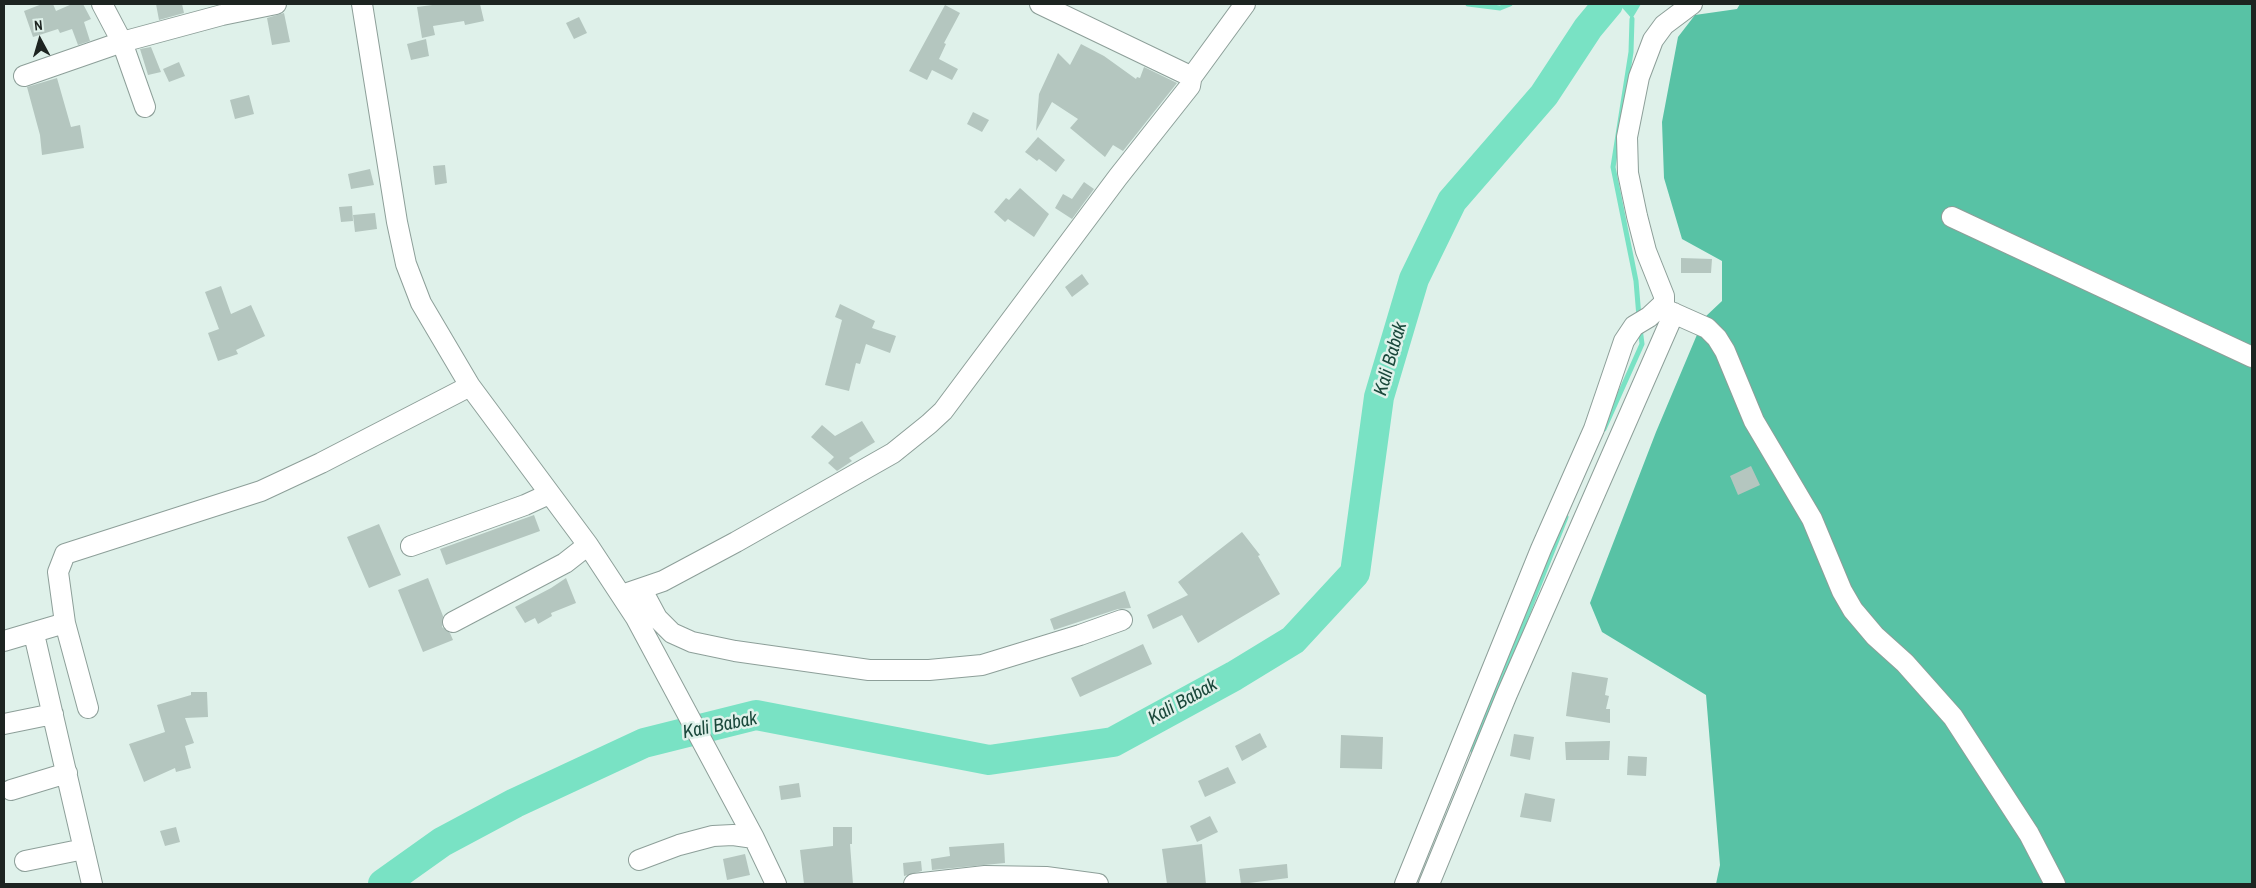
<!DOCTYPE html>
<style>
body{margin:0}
#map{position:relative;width:2256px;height:888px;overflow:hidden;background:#dff1ea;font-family:"Archivo Narrow",sans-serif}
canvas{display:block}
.frame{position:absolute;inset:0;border:5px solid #1d2421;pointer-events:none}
.north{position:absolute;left:15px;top:15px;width:50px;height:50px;-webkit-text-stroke:4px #dff1ea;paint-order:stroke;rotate:354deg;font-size:14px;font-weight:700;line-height:20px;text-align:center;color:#1d2421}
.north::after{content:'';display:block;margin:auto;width:18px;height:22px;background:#1d2421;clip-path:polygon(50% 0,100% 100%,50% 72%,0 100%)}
</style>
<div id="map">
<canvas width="2256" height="888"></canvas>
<div class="frame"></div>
<div class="north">N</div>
</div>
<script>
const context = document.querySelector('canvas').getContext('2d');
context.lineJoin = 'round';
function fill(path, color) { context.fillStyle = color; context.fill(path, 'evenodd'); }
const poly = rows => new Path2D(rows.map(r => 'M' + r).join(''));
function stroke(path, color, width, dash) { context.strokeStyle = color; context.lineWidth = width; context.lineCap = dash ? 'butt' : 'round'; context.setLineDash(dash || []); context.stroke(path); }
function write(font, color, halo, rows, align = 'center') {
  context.font = font + ' "Archivo Narrow",sans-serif'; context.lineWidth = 5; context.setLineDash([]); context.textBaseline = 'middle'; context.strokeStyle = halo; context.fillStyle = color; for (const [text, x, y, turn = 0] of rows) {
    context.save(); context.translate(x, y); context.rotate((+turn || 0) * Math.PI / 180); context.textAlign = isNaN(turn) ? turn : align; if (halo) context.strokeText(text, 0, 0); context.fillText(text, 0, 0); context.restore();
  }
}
fill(poly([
 [1740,4,2252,4,2252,884,1716,884,1720,865,1706,695,1602,632,1590,603,1656,432,1704,318,1722,301,1722,261,1682,239,1664,178,1662,122,1678,37,1695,15,1737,9]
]), '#58c2a5');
fill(poly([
 [1619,4,1641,4,1632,19]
]), '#79e2c4');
stroke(poly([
 [1468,4,1500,8,1510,4],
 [1632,19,1631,52,1613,167,1636,281,1639,317],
 [1604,429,1642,344,1640,328],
 [1473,751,1566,517]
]), '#79e2c4', 5);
stroke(poly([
 [383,884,442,842,515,803,644,743,756,715,989,760,1113,742,1234,676,1293,640,1355,573,1379,397,1414,279,1452,201,1544,95,1588,28,1608,4]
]), '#79e2c4', 30);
fill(poly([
 [42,4,53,4,56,11,72,4,83,4,91,19,84,22,90,41,78,45,72,29,60,33,58,29,33,37,24,11],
 [156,4,182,4,184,13,159,20],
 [440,4,480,4,484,21,465,25,464,21,433,26,435,35,422,38,417,7],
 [945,5,960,13,944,43,946,44,939,59,958,69,952,80,932,70,927,80,909,71],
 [284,13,290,42,272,45,267,18],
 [579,17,587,33,574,39,566,23],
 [426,39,429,56,411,60,407,44],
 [1081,44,1104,56,1136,79,1137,77,1140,78,1144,67,1177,83,1123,151,1113,145,1105,157,1070,128,1078,119,1052,102,1036,131,1039,94,1058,53,1070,65],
 [151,47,161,72,148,75,140,49],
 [179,62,185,76,169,82,163,69],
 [57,78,71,127,80,125,84,148,42,155,40,135,27,87],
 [249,95,254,114,235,119,230,100],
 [973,112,989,120,982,132,967,124],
 [1038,137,1065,160,1056,172,1039,159,1037,161,1025,152],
 [445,165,447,183,435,185,433,166],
 [370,169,374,185,351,189,348,174],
 [1084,182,1094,189,1072,219,1055,208,1063,194,1072,199],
 [1020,188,1049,214,1034,237,1008,219,1005,222,994,212,1006,198,1009,200],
 [352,206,353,221,341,222,339,207],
 [375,213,377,229,355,232,353,215],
 [1681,258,1712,259,1711,273,1681,273],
 [1082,274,1089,284,1072,297,1065,287],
 [221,286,231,314,251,305,265,336,236,350,238,354,218,361,208,333,219,329,205,292],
 [840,304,875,321,872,328,896,336,890,353,866,344,860,364,856,363,849,391,825,385,842,320,835,317],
 [862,421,875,442,849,458,852,461,837,471,828,463,834,457,811,437,822,425,835,436],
 [1751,466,1760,485,1738,495,1730,476],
 [534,515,540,531,446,565,440,549],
 [379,524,401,575,369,588,347,537],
 [1242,532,1260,555,1258,556,1280,594,1198,643,1182,615,1153,629,1147,615,1188,595,1178,582],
 [428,578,443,616,442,627,450,633,453,640,423,652,398,590],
 [566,578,576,603,551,613,552,616,538,624,535,618,525,623,515,607,551,588],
 [1125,591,1131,608,1118,609,1054,630,1050,619],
 [1143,644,1152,664,1080,697,1071,678],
 [1572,672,1608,678,1605,695,1609,696,1606,709,1610,709,1610,723,1566,716],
 [191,692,207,692,208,717,185,718,194,743,185,746,191,768,176,772,175,768,144,782,129,744,165,732,157,705,191,695],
 [1260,733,1267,747,1242,761,1235,746],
 [1514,734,1534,737,1530,760,1510,756],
 [1341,735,1383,737,1382,769,1340,768],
 [1610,741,1609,760,1566,760,1565,742],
 [1628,756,1647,757,1646,776,1627,775],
 [1228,767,1236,783,1205,797,1198,781],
 [799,783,801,797,781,800,779,786],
 [1525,793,1555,799,1551,822,1520,817],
 [1210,816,1218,832,1197,842,1190,826],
 [176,827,180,842,165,846,160,831],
 [833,827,852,827,852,844,850,844,853,884,804,884,800,850,833,846],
 [1004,843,1005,863,932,870,931,859,950,856,949,847],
 [1202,844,1206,884,1167,884,1162,849],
 [745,854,750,875,727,880,723,859],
 [921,861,922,871,904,876,903,863],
 [1287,864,1288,878,1241,884,1239,869]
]), '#b4c6bf');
const minor = poly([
 [102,4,122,42,145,107],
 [362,4,397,222,406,264,421,303,470,386,588,545,636,618,754,838,776,884],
 [24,76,122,42,222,15,276,4],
 [1191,78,1245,4],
 [1952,217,2252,357],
 [1662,308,1707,328,1717,338,1725,351,1754,421,1812,519,1842,591,1853,610,1875,636,1905,663,1953,717,2029,834,2055,884],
 [411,546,525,505,549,494],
 [642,590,657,618,672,633,692,642,735,651,869,670,929,670,982,665,1080,635,1122,620],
 [622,595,663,581,736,542,893,453,929,424,943,411,1118,177,1190,86,1191,80,1188,75,1040,4],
 [453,622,565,563,588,545],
 [65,623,88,708],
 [34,634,92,884],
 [4,641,65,623,58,572,65,554,261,491,321,463,470,386],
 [4,724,53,714],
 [11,790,67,773],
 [639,860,679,845,713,836,733,835,754,838],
 [25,861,84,849],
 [914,884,985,876,1046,877,1098,884],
 [1405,884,1541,549,1594,429,1624,341,1634,326,1649,317,1664,303,1664,296,1646,251,1637,216,1628,173,1627,137,1639,77,1653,40,1664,25,1692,4],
 [1429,884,1507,694,1674,313]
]);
stroke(minor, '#8d9f99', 22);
stroke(minor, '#fff', 20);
write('italic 19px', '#1a483b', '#dff1ea', [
 ["Kali Babak",1391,359,-74],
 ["Kali Babak",1183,702,-29],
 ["Kali Babak",720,726,-11]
]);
</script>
